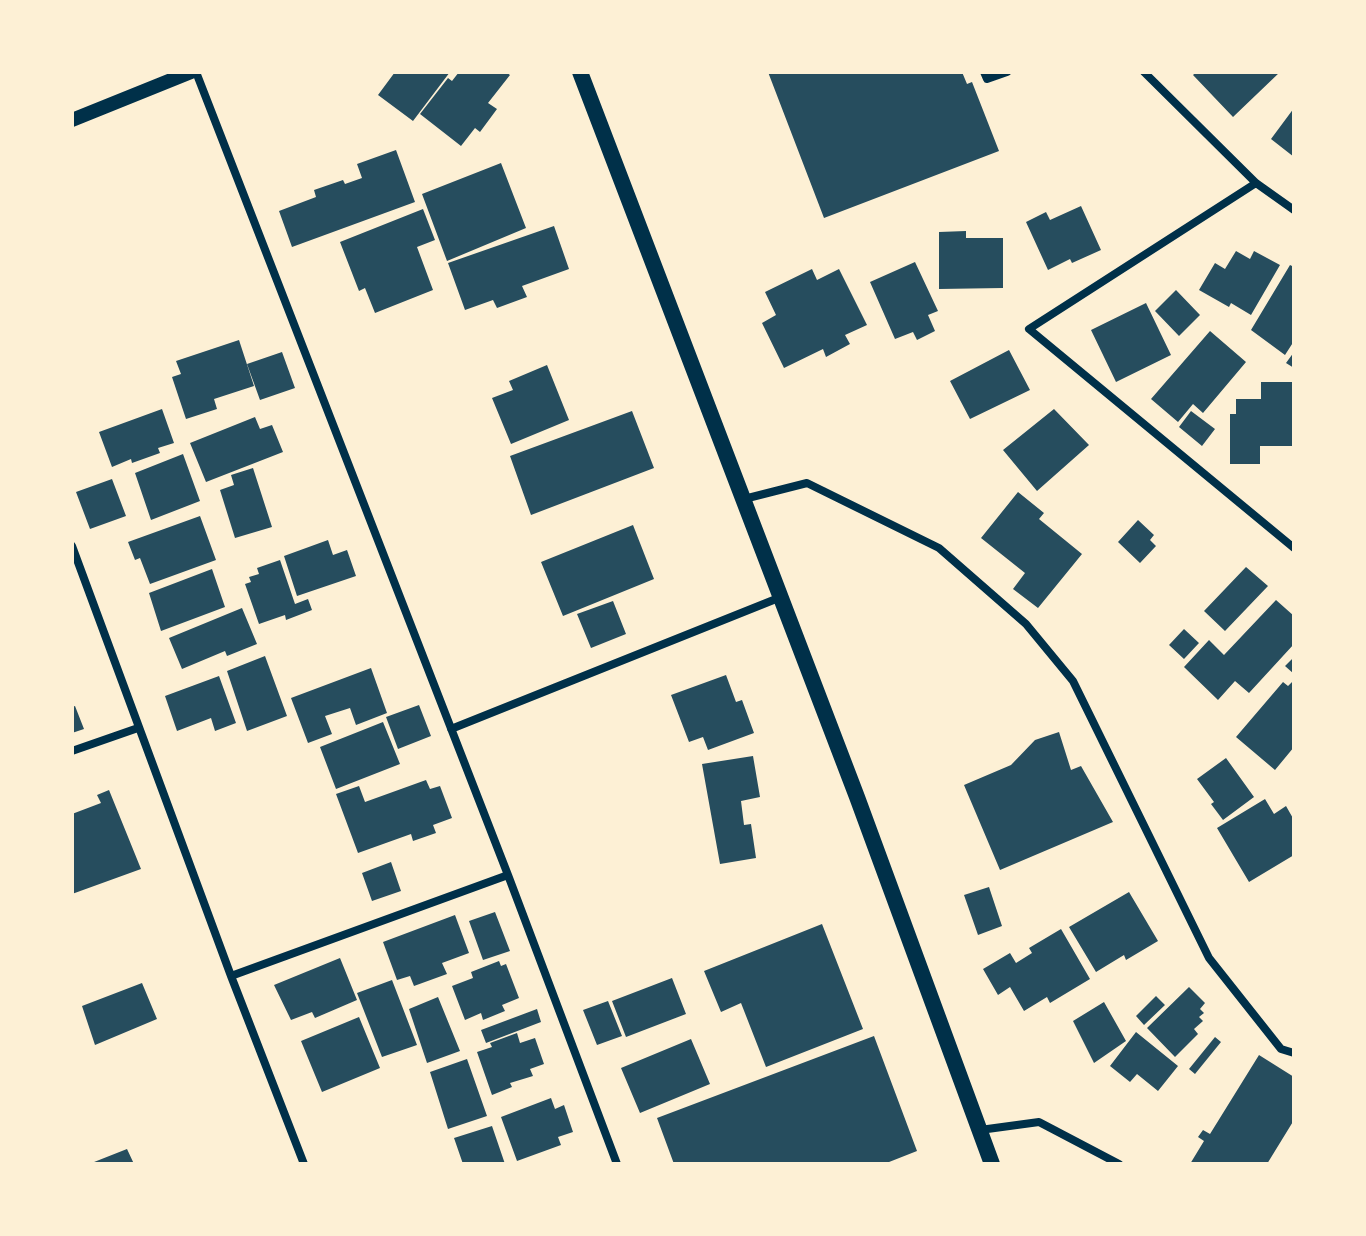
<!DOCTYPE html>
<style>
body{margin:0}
#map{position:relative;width:1366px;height:1236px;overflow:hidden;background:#fdf0d5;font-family:"Asap Condensed",sans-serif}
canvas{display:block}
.frame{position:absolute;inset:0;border:74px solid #fdf0d5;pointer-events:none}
</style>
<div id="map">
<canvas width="1366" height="1236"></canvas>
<div class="frame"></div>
</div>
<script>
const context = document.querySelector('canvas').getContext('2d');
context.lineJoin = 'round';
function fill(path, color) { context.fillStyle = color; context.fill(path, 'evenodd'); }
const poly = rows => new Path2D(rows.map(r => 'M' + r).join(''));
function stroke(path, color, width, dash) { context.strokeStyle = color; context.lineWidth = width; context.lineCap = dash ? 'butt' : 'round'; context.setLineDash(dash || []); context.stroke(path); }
fill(poly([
 [395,72,450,72,413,121,378,95],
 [459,72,506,72,510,75,488,103,497,109,480,132,475,128,461,146,420,114,448,78,452,81],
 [768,72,962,72,967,84,972,82,999,151,824,218],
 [1196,72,1280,72,1233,117,1193,75],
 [1294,108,1294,157,1271,139],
 [396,150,415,202,292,247,279,211,316,197,314,190,343,180,345,184,362,178,357,164],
 [501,163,526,228,447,261,422,194],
 [1081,206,1101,250,1072,263,1070,259,1048,270,1026,222,1046,212,1050,220],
 [423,209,435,240,417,247,433,290,375,313,365,288,359,291,340,242],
 [554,226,569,269,522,286,527,297,497,308,493,300,465,310,448,263],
 [966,231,966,238,1003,238,1003,288,939,289,939,232],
 [1236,251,1250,259,1254,251,1280,265,1251,315,1231,303,1229,307,1199,290,1215,263,1225,269],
 [915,262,938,311,928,315,935,331,917,340,913,332,895,339,870,282],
 [1290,265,1294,267,1294,341,1285,355,1251,330],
 [812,269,817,280,839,269,867,325,845,335,850,344,826,357,823,349,784,368,762,323,776,315,765,292],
 [1176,290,1200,315,1179,336,1155,311],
 [1146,303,1171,355,1116,382,1091,330],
 [1210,331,1246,362,1203,413,1193,404,1178,422,1151,399],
 [239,340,254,386,214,399,217,409,186,419,172,377,181,374,176,361],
 [1009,350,1030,390,970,419,950,381],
 [282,352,295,388,260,400,247,364],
 [1294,352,1294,368,1286,363],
 [547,365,569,420,511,444,492,398,513,390,509,381],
 [1261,382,1294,382,1294,446,1260,446,1260,464,1230,464,1230,414,1236,414,1236,399,1261,399],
 [162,409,174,443,158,448,160,453,132,463,131,459,112,467,99,432],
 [1054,409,1089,445,1037,491,1003,450],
 [632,411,654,468,531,515,510,456],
 [1191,411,1215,429,1202,446,1179,427],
 [255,417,260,429,272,425,283,452,206,482,190,443],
 [183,454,200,501,151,520,135,473],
 [253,468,272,527,235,538,220,490,234,485,231,475],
 [112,479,126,516,90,529,76,492],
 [1018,492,1044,513,1039,519,1082,554,1038,608,1013,589,1025,573,981,538],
 [200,516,216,560,150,584,140,558,135,560,128,542],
 [1138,520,1154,535,1150,540,1156,546,1140,563,1118,542],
 [633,525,654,579,563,616,541,562],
 [328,540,333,555,347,550,356,576,297,596,284,556],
 [280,560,295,604,308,599,312,610,286,620,285,615,259,624,245,584,251,582,249,577,259,574,257,568],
 [1246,567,1268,586,1225,631,1204,611],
 [212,569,225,607,161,631,149,593],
 [1276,600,1294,616,1294,644,1249,693,1235,681,1218,700,1184,667,1209,640,1224,655],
 [613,601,626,634,591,648,577,614],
 [242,608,257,644,227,656,225,651,182,669,169,638],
 [1184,629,1199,643,1184,659,1169,645],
 [265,656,287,716,247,731,227,671],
 [1294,657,1294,674,1285,666],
 [371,668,387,713,356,725,350,708,325,716,332,734,308,743,291,698],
 [726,675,736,702,742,700,754,733,708,750,703,737,689,742,671,695],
 [219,676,236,723,215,731,211,718,177,731,165,696],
 [1294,680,1294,747,1275,770,1236,737,1283,682,1288,686],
 [419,705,431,736,398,749,386,717],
 [75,706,84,729,72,733,72,707],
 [383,722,400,764,336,789,320,747],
 [1059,732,1071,770,1081,766,1113,822,1000,870,964,785,1011,765,1035,740],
 [753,756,760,797,741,801,744,825,751,824,756,858,720,864,702,764],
 [1226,758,1254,797,1223,820,1211,804,1214,802,1197,779],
 [426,780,430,789,440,786,452,818,433,825,436,833,413,841,411,834,358,853,336,794,359,786,365,802],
 [109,790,141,869,72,894,72,814,101,803,97,795],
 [1265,799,1274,814,1286,806,1294,820,1294,855,1249,882,1217,828],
 [391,862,401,891,372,901,362,873],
 [989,887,1002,926,978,935,964,895],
 [1129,892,1158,941,1126,960,1124,955,1096,972,1069,927],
 [495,912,510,951,483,960,469,921],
 [455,915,469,953,442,963,447,974,414,986,410,976,397,980,383,942],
 [822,924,863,1029,766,1067,741,1003,721,1012,704,971],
 [1061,929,1090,979,1050,1003,1047,997,1024,1011,1010,987,998,995,983,969,1010,953,1016,963,1032,953,1029,948],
 [340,958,357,1000,315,1018,312,1012,291,1020,274,985],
 [499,961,501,966,506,964,519,998,502,1005,505,1011,483,1020,481,1013,465,1020,452,986,473,978,471,972],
 [672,978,686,1014,626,1037,612,1001],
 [392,980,417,1045,382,1057,357,993],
 [142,983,157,1019,95,1045,82,1006],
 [1189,987,1205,1003,1200,1009,1204,1013,1199,1017,1203,1021,1194,1029,1198,1034,1175,1057,1147,1028],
 [1156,996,1165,1005,1144,1025,1136,1016],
 [438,997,460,1051,427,1063,409,1009],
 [608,1001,622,1036,597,1045,583,1010],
 [1104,1002,1126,1041,1094,1063,1073,1021],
 [537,1009,541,1022,486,1043,481,1030],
 [359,1017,380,1068,322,1092,301,1041],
 [1136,1032,1178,1066,1158,1091,1137,1074,1130,1082,1110,1066],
 [517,1033,520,1043,535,1038,544,1064,530,1069,533,1076,510,1083,512,1087,492,1095,477,1052,492,1047,490,1043],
 [874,1036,917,1151,884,1164,674,1164,657,1118],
 [1215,1037,1221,1042,1195,1074,1189,1069],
 [691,1039,710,1084,640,1113,621,1068],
 [1259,1055,1294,1077,1294,1120,1267,1164,1190,1164,1204,1141,1198,1137,1203,1130,1210,1134],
 [467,1059,487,1116,448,1129,430,1072],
 [551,1098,555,1109,564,1105,573,1132,558,1137,561,1145,517,1161,501,1117],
 [492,1126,505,1164,463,1164,454,1138],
 [127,1149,134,1164,89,1164]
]), '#264d5e');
stroke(poly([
 [196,72,508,875,617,1164],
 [984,72,987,79,1007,72],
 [1144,72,1256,183,1294,210],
 [1256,183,1029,329,1294,548],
 [744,499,807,483,939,548,1026,624,1073,681,1209,958,1281,1049,1294,1053],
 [72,546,231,976,304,1164],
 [451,729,781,597],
 [72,751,138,728],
 [231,976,508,875],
 [980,1130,1039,1122,1119,1164]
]), '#003049', 8);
stroke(poly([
 [72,120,191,72]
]), '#003049', 14);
stroke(poly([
 [580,72,857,797,992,1164]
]), '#003049', 16);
</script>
